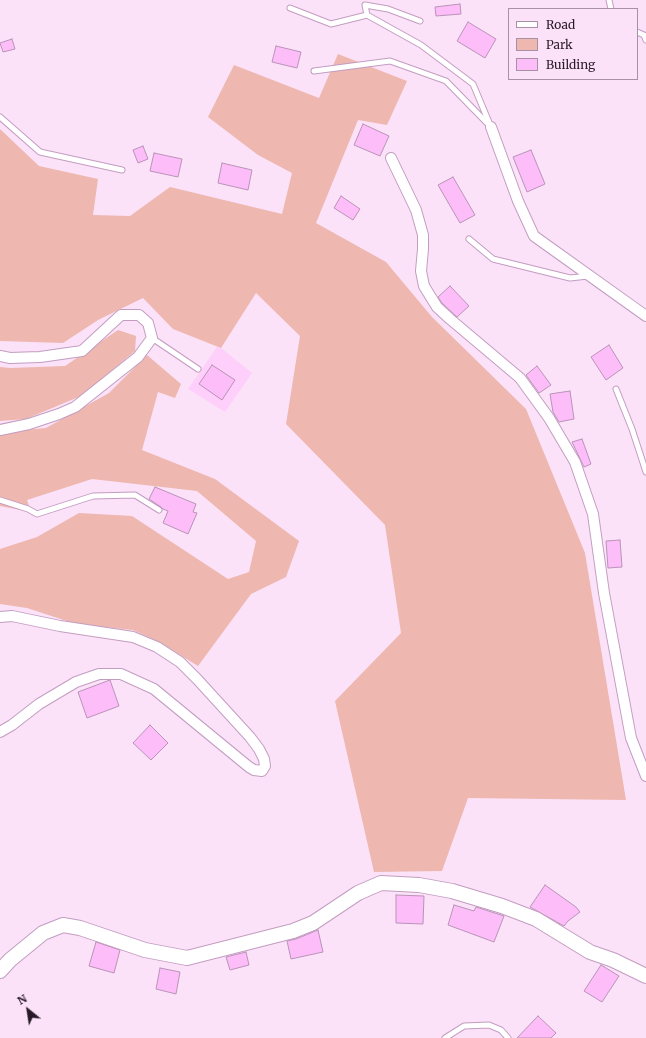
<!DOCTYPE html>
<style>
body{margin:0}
#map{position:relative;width:646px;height:1038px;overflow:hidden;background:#fbe2f9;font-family:Merriweather,serif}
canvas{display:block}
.legend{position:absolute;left:508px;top:8px;width:130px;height:72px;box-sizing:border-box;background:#fbe2f9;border:1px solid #a792a5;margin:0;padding:5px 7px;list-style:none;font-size:12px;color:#281927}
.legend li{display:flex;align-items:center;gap:8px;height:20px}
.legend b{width:20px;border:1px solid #a792a5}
.north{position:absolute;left:8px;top:990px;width:40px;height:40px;-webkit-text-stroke:3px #fbe2f9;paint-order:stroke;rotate:330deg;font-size:11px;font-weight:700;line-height:16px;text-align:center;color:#281927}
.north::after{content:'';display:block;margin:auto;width:14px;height:18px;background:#281927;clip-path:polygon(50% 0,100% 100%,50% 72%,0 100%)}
</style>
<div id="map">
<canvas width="646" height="1038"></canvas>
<ul class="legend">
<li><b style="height:5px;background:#fff"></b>Road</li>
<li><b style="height:11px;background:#eeb7af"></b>Park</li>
<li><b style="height:11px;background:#fcbdf8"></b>Building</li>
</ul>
<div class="north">N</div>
</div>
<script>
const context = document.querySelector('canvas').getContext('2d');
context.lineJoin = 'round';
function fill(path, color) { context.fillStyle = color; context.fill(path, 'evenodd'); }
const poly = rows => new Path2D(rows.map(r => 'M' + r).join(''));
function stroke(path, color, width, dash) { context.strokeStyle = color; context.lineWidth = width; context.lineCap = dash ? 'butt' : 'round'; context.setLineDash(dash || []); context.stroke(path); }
fill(poly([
 [217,347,221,348,252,373,225,412,188,389]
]), '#fdcffa');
fill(poly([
 [338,54,407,81,387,125,358,120,316,223,386,262,432,317,526,409,585,553,626,800,468,798,442,871,374,872,335,701,401,633,385,525,286,424,300,336,256,293,221,348,173,329,143,298,98,320,63,343,0,341,0,129,39,166,98,179,93,215,130,216,170,187,282,214,292,173,258,155,208,117,234,65,319,98],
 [118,330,136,336,135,351,81,396,26,419,0,421,0,367,10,368,65,366],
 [147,355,181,384,175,398,158,392,142,450,215,479,299,541,286,577,251,594,198,666,159,642,133,630,76,624,27,608,0,604,0,549,37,537,79,513,132,516,228,579,249,572,256,541,197,491,92,479,27,500,31,512,0,506,0,432,46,428,109,393]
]), '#eeb7af');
const building = poly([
 [460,4,461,14,436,16,435,7,460,4],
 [468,22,496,39,485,58,457,41,468,22],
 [12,39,15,49,3,52,0,43,12,39],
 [276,46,301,52,297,68,272,62,276,46],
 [363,124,389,136,380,156,354,145,363,124],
 [143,146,148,159,138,163,133,150,143,146],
 [531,150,545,184,527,192,513,157,531,150],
 [154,153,182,159,178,177,150,171,154,153],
 [222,163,252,170,248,190,218,183,222,163],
 [453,177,475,215,460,223,438,185,453,177],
 [341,196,360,209,353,220,334,208,341,196],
 [450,286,469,306,457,317,442,303,438,297,450,286],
 [609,345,623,368,606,380,591,357,609,345],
 [212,365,235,380,222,400,199,384,212,365],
 [537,366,551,385,539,393,526,375,537,366],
 [570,391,574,419,559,422,553,412,550,394,570,391],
 [582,439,591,464,584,467,572,442,582,439],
 [155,487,196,504,193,512,197,513,188,534,163,523,168,511,163,509,161,507,149,499,155,487],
 [620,540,622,567,608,568,606,541,620,540],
 [110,680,119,706,87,718,78,692,110,680],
 [150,725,168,743,151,760,133,743,150,725],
 [545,885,576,907,580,912,568,921,564,926,530,907,545,885],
 [396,895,424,896,423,924,396,923,396,895],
 [454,905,474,911,476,907,504,916,494,942,448,925,454,905],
 [318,930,323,952,291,959,287,941,296,939,318,930],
 [96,942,120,950,114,973,89,966,96,942],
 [246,952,249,965,230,970,226,957,246,952],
 [601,965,619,976,602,1002,584,991,601,965],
 [160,968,180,972,176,994,156,989,160,968],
 [538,1016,556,1033,551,1038,517,1038,538,1016]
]);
fill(building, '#fcbdf8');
stroke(building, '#b993b7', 1);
const lane = poly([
 [609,0,611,9],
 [290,8,331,24,367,15,421,45,473,84,491,127],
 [367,15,365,5,388,9,420,21],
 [637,32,644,35,646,40],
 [314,71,390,61,446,81,489,125],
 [0,117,40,152,122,170],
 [469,239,493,259,570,278,588,276],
 [152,338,198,369],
 [616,389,632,429,646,472],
 [0,500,28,509,37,514,93,496,135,495,159,510],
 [445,1038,464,1026,489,1025,501,1030,508,1038]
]);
const street = poly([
 [491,127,518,201,534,236,646,316],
 [391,158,416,210,423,235,423,249,421,271,424,286,437,307,450,319,520,378,549,418,575,462,593,514,604,593,631,738,646,776],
 [0,356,10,358,40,357,82,351,121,315,139,315,148,323,152,338,138,357,75,407,59,414,29,424,0,430],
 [0,617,12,616,60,626,133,637,157,647,180,662,197,679,250,737,259,749,264,759,265,766,262,771,254,770,249,767,154,689,121,674,99,674,76,682,39,704,12,725,0,732]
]);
const secondary = poly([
 [0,971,10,960,43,933,63,925,80,928,145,950,187,958,293,931,313,923,358,893,381,883,419,885,452,891,502,906,536,919,590,952,613,960,646,976]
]);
stroke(lane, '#c39dc0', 7);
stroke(street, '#c39dc0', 12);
stroke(secondary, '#c39dc0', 16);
stroke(lane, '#fff', 5);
stroke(street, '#fff', 10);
stroke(secondary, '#fff', 14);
</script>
